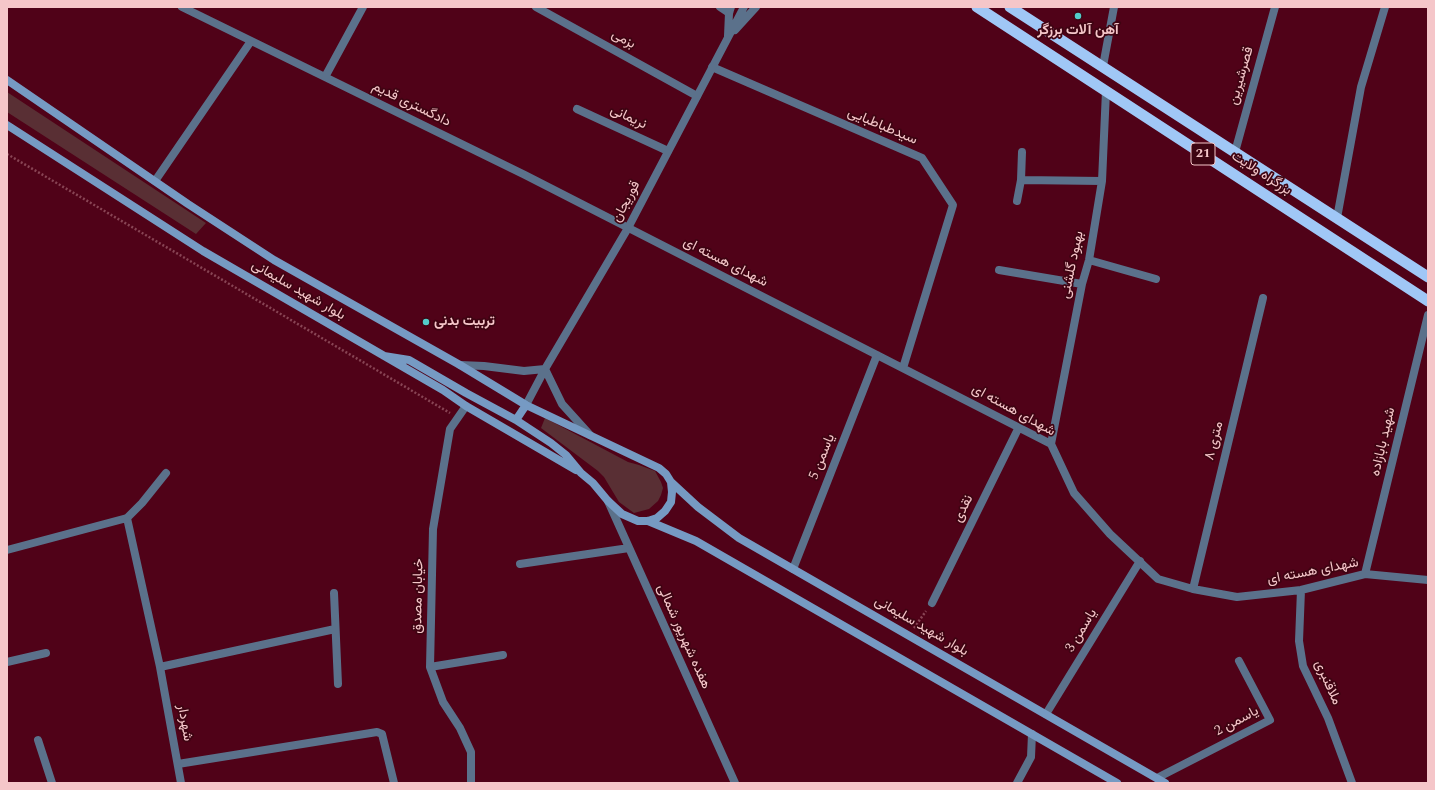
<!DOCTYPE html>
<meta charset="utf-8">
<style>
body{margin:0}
#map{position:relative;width:1435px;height:790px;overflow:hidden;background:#500218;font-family:Spectral,serif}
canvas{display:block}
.frame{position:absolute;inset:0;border:8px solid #f5c6c9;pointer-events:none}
</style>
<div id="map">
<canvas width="1435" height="790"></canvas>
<div class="frame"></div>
</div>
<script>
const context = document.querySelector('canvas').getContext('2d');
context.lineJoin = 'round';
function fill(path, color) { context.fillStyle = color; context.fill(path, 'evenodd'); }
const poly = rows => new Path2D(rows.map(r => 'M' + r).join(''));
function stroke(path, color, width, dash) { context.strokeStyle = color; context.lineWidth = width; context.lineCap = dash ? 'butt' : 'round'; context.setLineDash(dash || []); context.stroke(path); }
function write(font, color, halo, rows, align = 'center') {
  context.font = font + ' Spectral,Vazirmatn,serif'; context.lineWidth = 3.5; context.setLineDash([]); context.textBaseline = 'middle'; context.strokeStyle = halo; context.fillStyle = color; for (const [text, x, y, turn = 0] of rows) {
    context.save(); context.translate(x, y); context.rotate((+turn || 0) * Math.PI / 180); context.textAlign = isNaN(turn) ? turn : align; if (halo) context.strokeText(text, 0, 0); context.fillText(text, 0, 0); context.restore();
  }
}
fill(poly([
 [7,92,206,223,196,234,7,112],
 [545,418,628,462,639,465,655,471,661,482,663,488,661,495,658,501,649,509,634,513,619,502,604,477,598,471,541,428]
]), '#592f34');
stroke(poly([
 [7,154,450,413],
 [914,628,926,611]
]), '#884454', 2.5, [2, 2]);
stroke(poly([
 [182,7,525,175,1051,444,1074,493,1110,534,1158,579,1193,589,1237,597,1301,590,1365,574,1428,580],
 [536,7,697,96],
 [720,7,729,13],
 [1103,66,1114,7],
 [712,67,922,158,953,205,903,368],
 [325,77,363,7],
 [577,109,668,151],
 [1235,152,1275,7],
 [1021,180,1102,181],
 [155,181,251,41],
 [1017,201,1021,180,1022,152],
 [1337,218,1361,87,1385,7],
 [1089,260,1156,279],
 [999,270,1082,284],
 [466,406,450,429,433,529,430,667,443,702,460,728,471,752,471,783],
 [1051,444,1082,284,1089,260,1102,181,1106,91],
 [608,501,735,783],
 [127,518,160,667,181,783],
 [7,550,127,518,142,503,166,473],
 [520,564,629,548],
 [793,569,877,355],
 [1365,574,1428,315],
 [1193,589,1263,298],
 [1301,590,1299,641,1303,666,1328,718,1352,783],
 [334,593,338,684],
 [932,603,1019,427],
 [7,662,46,653],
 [160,667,335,629],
 [430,667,503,655],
 [1046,714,1140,561],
 [38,740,52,783],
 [178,764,377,732,382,734,394,783],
 [1157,778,1270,720,1239,661],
 [1017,783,1031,757,1032,734]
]), '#5b718b', 8);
stroke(poly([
 [735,30,756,7],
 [728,36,729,13,731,7],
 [460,365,484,366,524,371,545,369,562,404,590,435],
 [526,405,545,369,628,228,744,7]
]), '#5b718b', 8);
stroke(poly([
 [7,80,188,204,274,260,460,365,526,405,659,468,666,474,671,482,672,492,671,502,665,511,657,518,648,521,638,521,622,514,608,501,593,483,581,473,566,455,551,443,516,420,466,393,409,360,384,356],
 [7,125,203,251,443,390,466,406,576,470],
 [516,420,526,405],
 [671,482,698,507,739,538,1165,783],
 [648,521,696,541,1117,783]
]), '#769ac3', 8);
stroke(poly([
 [977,7,1428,301],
 [1010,7,1428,277]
]), '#a0c7f6', 11);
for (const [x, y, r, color] of [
 [1078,16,4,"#53cdca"],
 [426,322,4,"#53cdca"]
]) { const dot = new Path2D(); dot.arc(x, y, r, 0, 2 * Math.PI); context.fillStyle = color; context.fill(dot); stroke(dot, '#3e0412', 1.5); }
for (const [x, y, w] of [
 [1203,154,24]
]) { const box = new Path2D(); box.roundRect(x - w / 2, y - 11, w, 22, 3); context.fillStyle = '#3e0412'; context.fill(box); stroke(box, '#f5c6c9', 1); }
write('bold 13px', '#f5c6c9', null, [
 ["21",1203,154]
]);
write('bold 14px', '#f5c6c9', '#3e0412', [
 ["آهن آلات برزگر",1078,31],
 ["تربیت بدنی",434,322,"left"]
]);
write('14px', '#f5c6c9', '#3e0412', [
 ["بزمی",623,40,29],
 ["قصرشیرین",1242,76,-74],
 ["دادگستری قدیم",411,105,26],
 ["نریمانی",628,118,25],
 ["سیدطباطبایی",882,127,23],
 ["بزرگراه ولایت",1261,174,33],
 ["قوریجان",627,202,-62],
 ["شهدای هسته ای",725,263,27],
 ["بهبود گلشنی",1073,265,-78],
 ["بلوار شهید سلیمانی",298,291,30],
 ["شهدای هسته ای",1013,411,29],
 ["۸ متری",1215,441,-76],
 ["شهید بابازاده",1384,442,-77],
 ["یاسمن 5",823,457,-68],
 ["نقدی",964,509,-64],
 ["شهدای هسته ای",1313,572,-11],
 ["خیابان مصدق",419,596,-89],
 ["بلوار شهید سلیمانی",921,627,30],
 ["یاسمن 3",1082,631,-59],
 ["هفده شهریور شمالی",683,637,66],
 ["ملاقنبری",1327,683,66],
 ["یاسمن 2",1237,722,-28],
 ["شهردار",184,723,80]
]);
</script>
